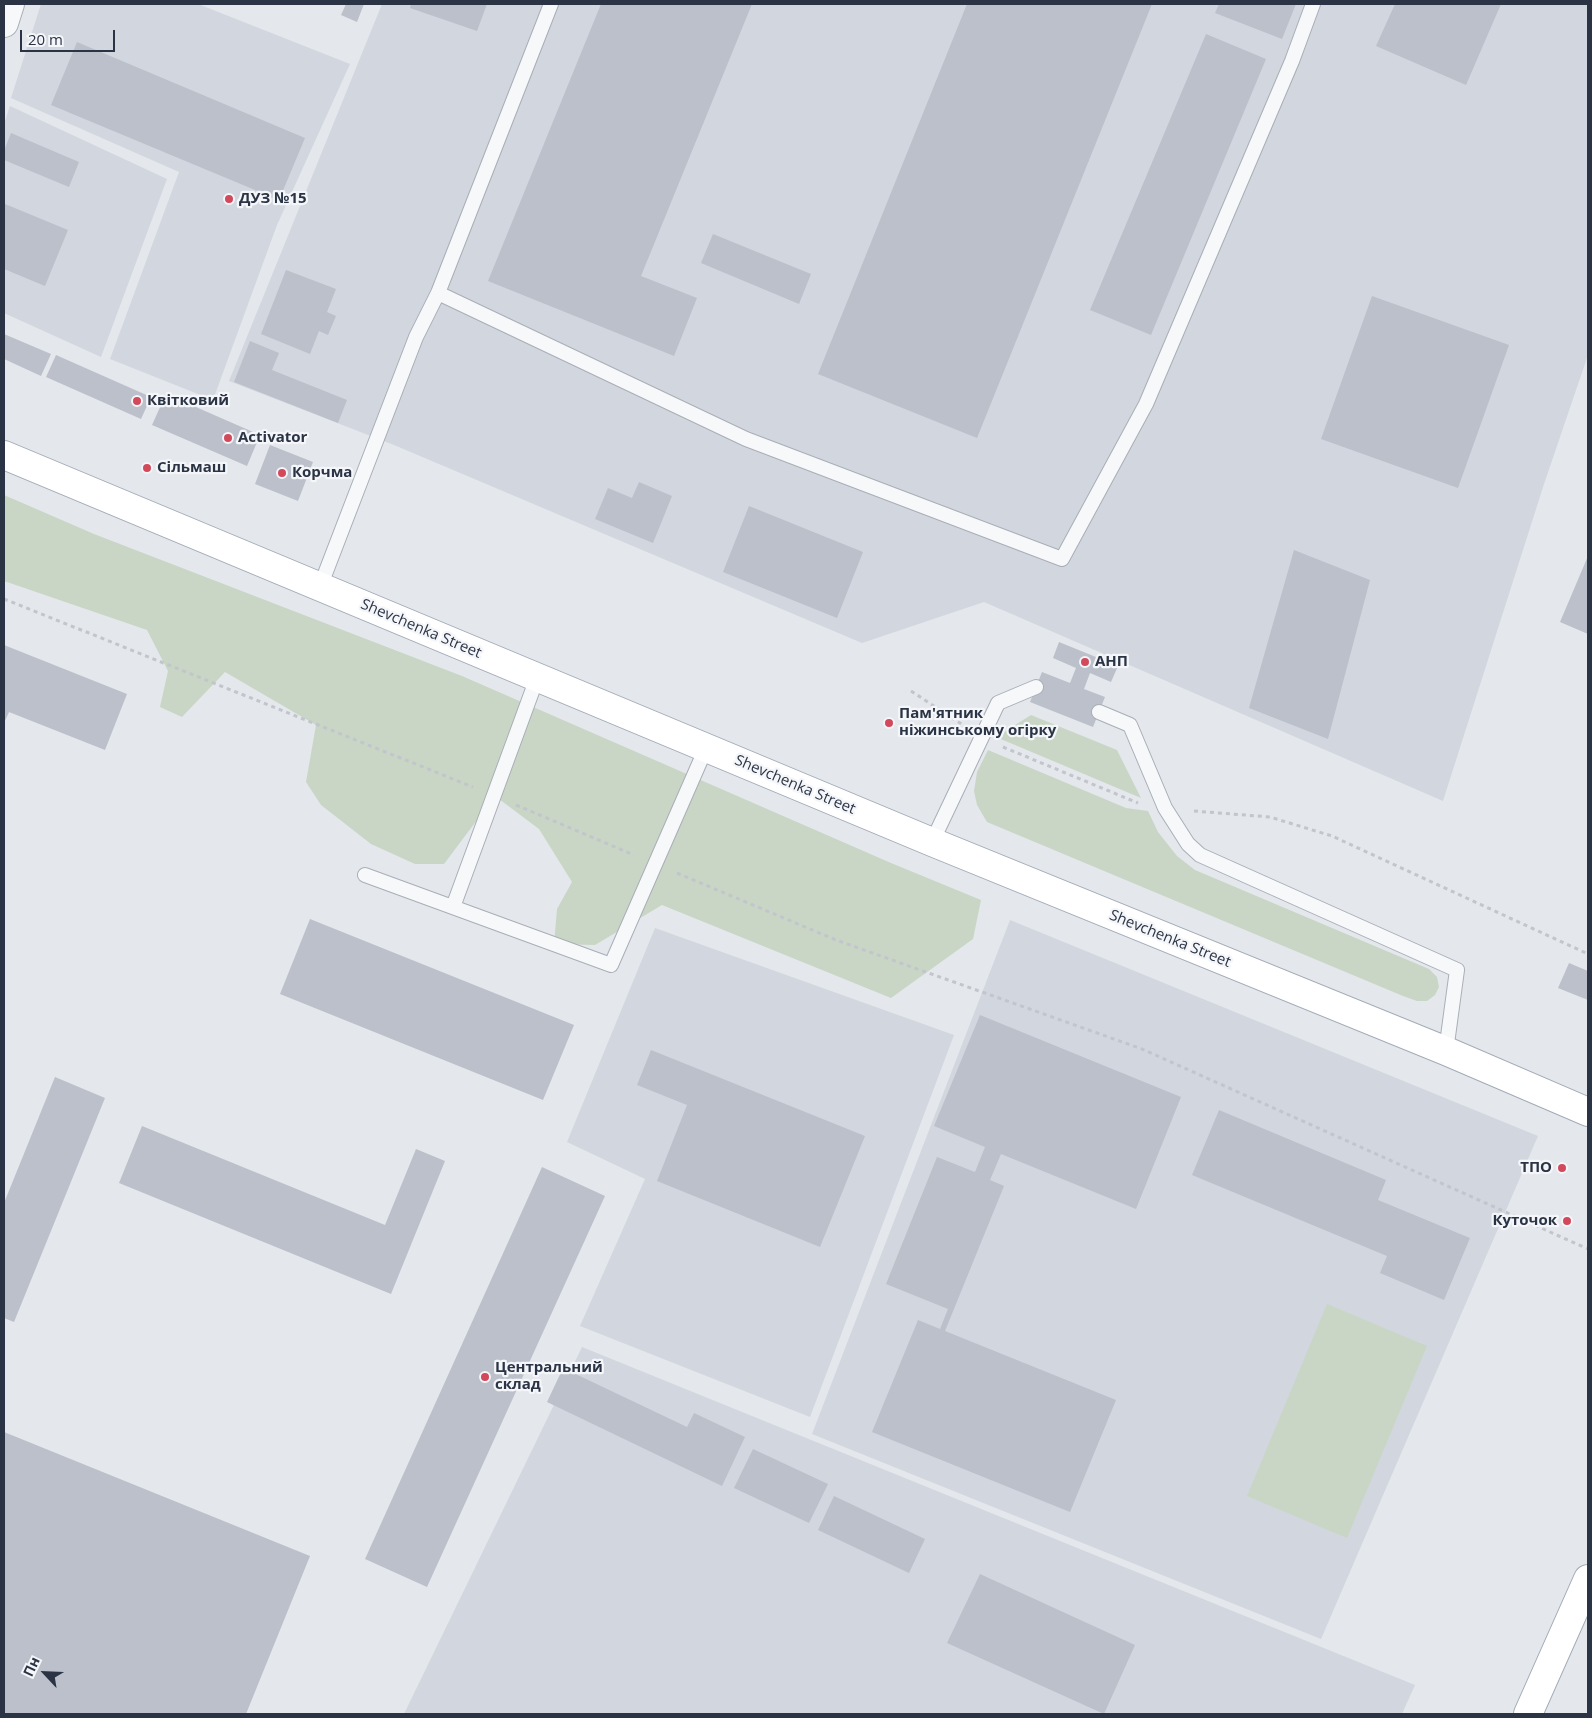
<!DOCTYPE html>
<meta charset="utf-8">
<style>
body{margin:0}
#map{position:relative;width:1592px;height:1718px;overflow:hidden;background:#e4e7ec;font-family:"Open Sans",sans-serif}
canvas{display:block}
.frame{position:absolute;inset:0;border:5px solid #2b3445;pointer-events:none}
.north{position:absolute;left:20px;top:1648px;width:50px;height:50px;-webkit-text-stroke:4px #f4f6f9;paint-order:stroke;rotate:295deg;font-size:14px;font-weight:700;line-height:20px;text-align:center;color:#2b3445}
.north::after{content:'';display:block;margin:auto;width:18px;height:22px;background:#2b3445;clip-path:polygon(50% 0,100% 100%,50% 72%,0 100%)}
.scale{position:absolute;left:20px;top:30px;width:95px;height:22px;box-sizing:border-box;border:2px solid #2b3445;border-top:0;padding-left:6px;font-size:15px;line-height:18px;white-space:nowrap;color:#2b3445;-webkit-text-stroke:4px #f4f6f9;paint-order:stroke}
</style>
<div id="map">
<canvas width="1592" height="1718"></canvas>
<div class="frame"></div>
<div class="north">Пн</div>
<div class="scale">20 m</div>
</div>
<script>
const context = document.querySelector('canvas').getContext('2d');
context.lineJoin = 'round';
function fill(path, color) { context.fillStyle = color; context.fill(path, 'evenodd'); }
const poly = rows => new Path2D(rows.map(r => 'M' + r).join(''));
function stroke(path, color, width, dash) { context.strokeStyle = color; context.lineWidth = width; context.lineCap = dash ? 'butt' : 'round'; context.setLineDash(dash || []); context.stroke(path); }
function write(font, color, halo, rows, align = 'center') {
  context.font = font + ' "Open Sans",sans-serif'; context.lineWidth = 4.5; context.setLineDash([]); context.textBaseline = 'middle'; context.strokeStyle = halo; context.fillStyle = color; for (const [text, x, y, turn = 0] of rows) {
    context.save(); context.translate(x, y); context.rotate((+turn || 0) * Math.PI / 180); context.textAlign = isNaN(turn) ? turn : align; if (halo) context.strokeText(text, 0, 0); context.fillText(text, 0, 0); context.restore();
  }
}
fill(poly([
 [41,4,198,4,350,64,277,225,213,400,110,359,179,172,11,98],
 [382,4,1588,4,1588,355,1544,484,1443,801,984,602,862,643,394,445,229,381],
 [10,106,167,179,101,357,4,313,4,124],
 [1010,920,1538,1136,1321,1639,812,1434],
 [655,928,954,1035,810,1417,580,1326,645,1179,567,1142],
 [582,1347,1415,1685,1402,1714,404,1714]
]), '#d2d6de');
fill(poly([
 [4,495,94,534,462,676,891,863,981,900,973,939,891,998,662,905,595,945,554,944,557,909,572,882,539,829,495,796,444,864,415,864,371,844,321,805,306,782,316,725,225,672,182,717,160,707,168,671,147,630,4,581],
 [1031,715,1117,750,1141,798,996,737],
 [988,750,1126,808,1148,811,1158,832,1177,856,1195,870,1429,969,1437,977,1439,987,1435,995,1427,1001,1417,1001,1403,996,987,822,977,805,974,791,977,772],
 [1327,1304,1427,1346,1347,1538,1247,1496]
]), '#c9d6c5');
fill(poly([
 [346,4,364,4,357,22,341,15],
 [411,4,487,4,477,31,410,8],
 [601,4,752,4,641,276,697,298,674,356,488,281],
 [967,4,1152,4,977,438,818,374],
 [1219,4,1296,4,1282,39,1215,13],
 [1395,4,1501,4,1466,85,1376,46],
 [1206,34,1266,59,1151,335,1090,310],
 [77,42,305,138,279,200,51,105],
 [11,133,79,162,69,187,4,160,4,151],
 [5,204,68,230,45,286,4,269],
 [713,234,811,274,799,304,701,263],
 [286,270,336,289,327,312,336,316,328,335,319,331,310,354,261,334],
 [1372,296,1509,345,1458,488,1321,439],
 [4,334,51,354,41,376,4,359],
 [250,341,279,353,272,370,347,400,338,423,234,382],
 [56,355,151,397,141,419,46,377],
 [166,394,260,435,247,466,152,425],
 [270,445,313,462,298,501,255,484],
 [639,482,672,496,653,543,595,519,608,488,632,498],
 [749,506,863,552,837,618,723,572],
 [1294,550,1370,580,1328,739,1249,708],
 [1588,556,1588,634,1560,622],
 [1059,642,1118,666,1111,682,1090,673,1084,689,1105,697,1093,727,1030,702,1042,672,1070,683,1076,668,1053,658],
 [4,645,127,694,105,750,9,712,4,723],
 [310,919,574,1025,543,1100,280,994],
 [1569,963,1588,971,1588,1000,1558,988],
 [980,1015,1181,1097,1136,1209,1001,1154,990,1180,1004,1186,945,1331,1116,1400,1070,1512,872,1432,918,1320,940,1329,948,1309,886,1284,937,1157,975,1172,985,1147,934,1126],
 [651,1050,865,1136,820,1247,657,1181,687,1105,637,1085],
 [55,1077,105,1098,14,1322,4,1318,4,1203],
 [1219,1110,1386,1180,1378,1200,1470,1238,1444,1300,1380,1273,1387,1256,1192,1175],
 [142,1126,385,1225,416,1149,445,1161,391,1294,119,1183],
 [542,1167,605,1196,427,1587,365,1559],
 [563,1368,687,1427,694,1413,745,1437,722,1486,547,1402],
 [4,1432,310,1556,246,1714,4,1714],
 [753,1449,828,1484,809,1523,734,1488],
 [834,1496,925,1539,909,1573,818,1530],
 [980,1574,1135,1645,1104,1714,947,1643]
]), '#bbc0ca');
const service = poly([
 [438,293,746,439,1062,559,1146,404,1292,61,1313,4],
 [320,587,416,337,438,293,551,4],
 [1099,712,1130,725,1165,808,1188,844,1200,855,1457,970,1446,1051],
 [932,842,998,703,1036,687],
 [365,875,611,965,706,748],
 [453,907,537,678]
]);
const tertiary = poly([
 [4,23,10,4]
]);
const primary = poly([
 [4,455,932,842,1446,1051,1588,1112],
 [1528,1714,1588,1579]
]);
stroke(service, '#a9aeb7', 16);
stroke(tertiary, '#a9aeb7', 30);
stroke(primary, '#a3abb8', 30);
stroke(poly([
 [4,599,473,787],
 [911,691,963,725],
 [1003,747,1138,803],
 [516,805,634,855],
 [1194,811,1270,817,1332,836,1588,954],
 [677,873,836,940,1142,1049,1588,1249]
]), '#c2c5cb', 3, [4, 4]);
stroke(service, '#f7f8fa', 14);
stroke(tertiary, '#f7f8fa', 28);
stroke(primary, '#fff', 28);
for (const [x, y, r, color] of [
 [229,199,5,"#d1495b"],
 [137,401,5,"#d1495b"],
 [228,438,5,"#d1495b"],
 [147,468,5,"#d1495b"],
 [282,473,5,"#d1495b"],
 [1085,662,5,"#d1495b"],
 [889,723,5,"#d1495b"],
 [1562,1168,5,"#d1495b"],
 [1567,1221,5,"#d1495b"],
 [485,1377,5,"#d1495b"]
]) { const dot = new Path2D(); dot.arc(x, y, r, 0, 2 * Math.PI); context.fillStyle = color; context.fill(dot); stroke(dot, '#f4f6f9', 2); }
write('bold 15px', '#2b3445', '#f4f6f9', [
 ["ДУЗ №15",239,199],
 ["Квітковий",147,401],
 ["Activator",238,438],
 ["Сільмаш",157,468],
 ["Корчма",292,473],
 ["АНП",1095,662],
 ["Пам'ятник",899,714],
 ["ніжинському огірку",899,731],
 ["ТПО",1552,1168,"right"],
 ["Куточок",1557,1221,"right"],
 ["Центральний",495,1368],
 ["склад",495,1385]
], 'left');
write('15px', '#2b3445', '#f4f6f9', [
 ["Shevchenka Street",421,629,23],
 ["Shevchenka Street",795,785,23],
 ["Shevchenka Street",1170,939,22]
]);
</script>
